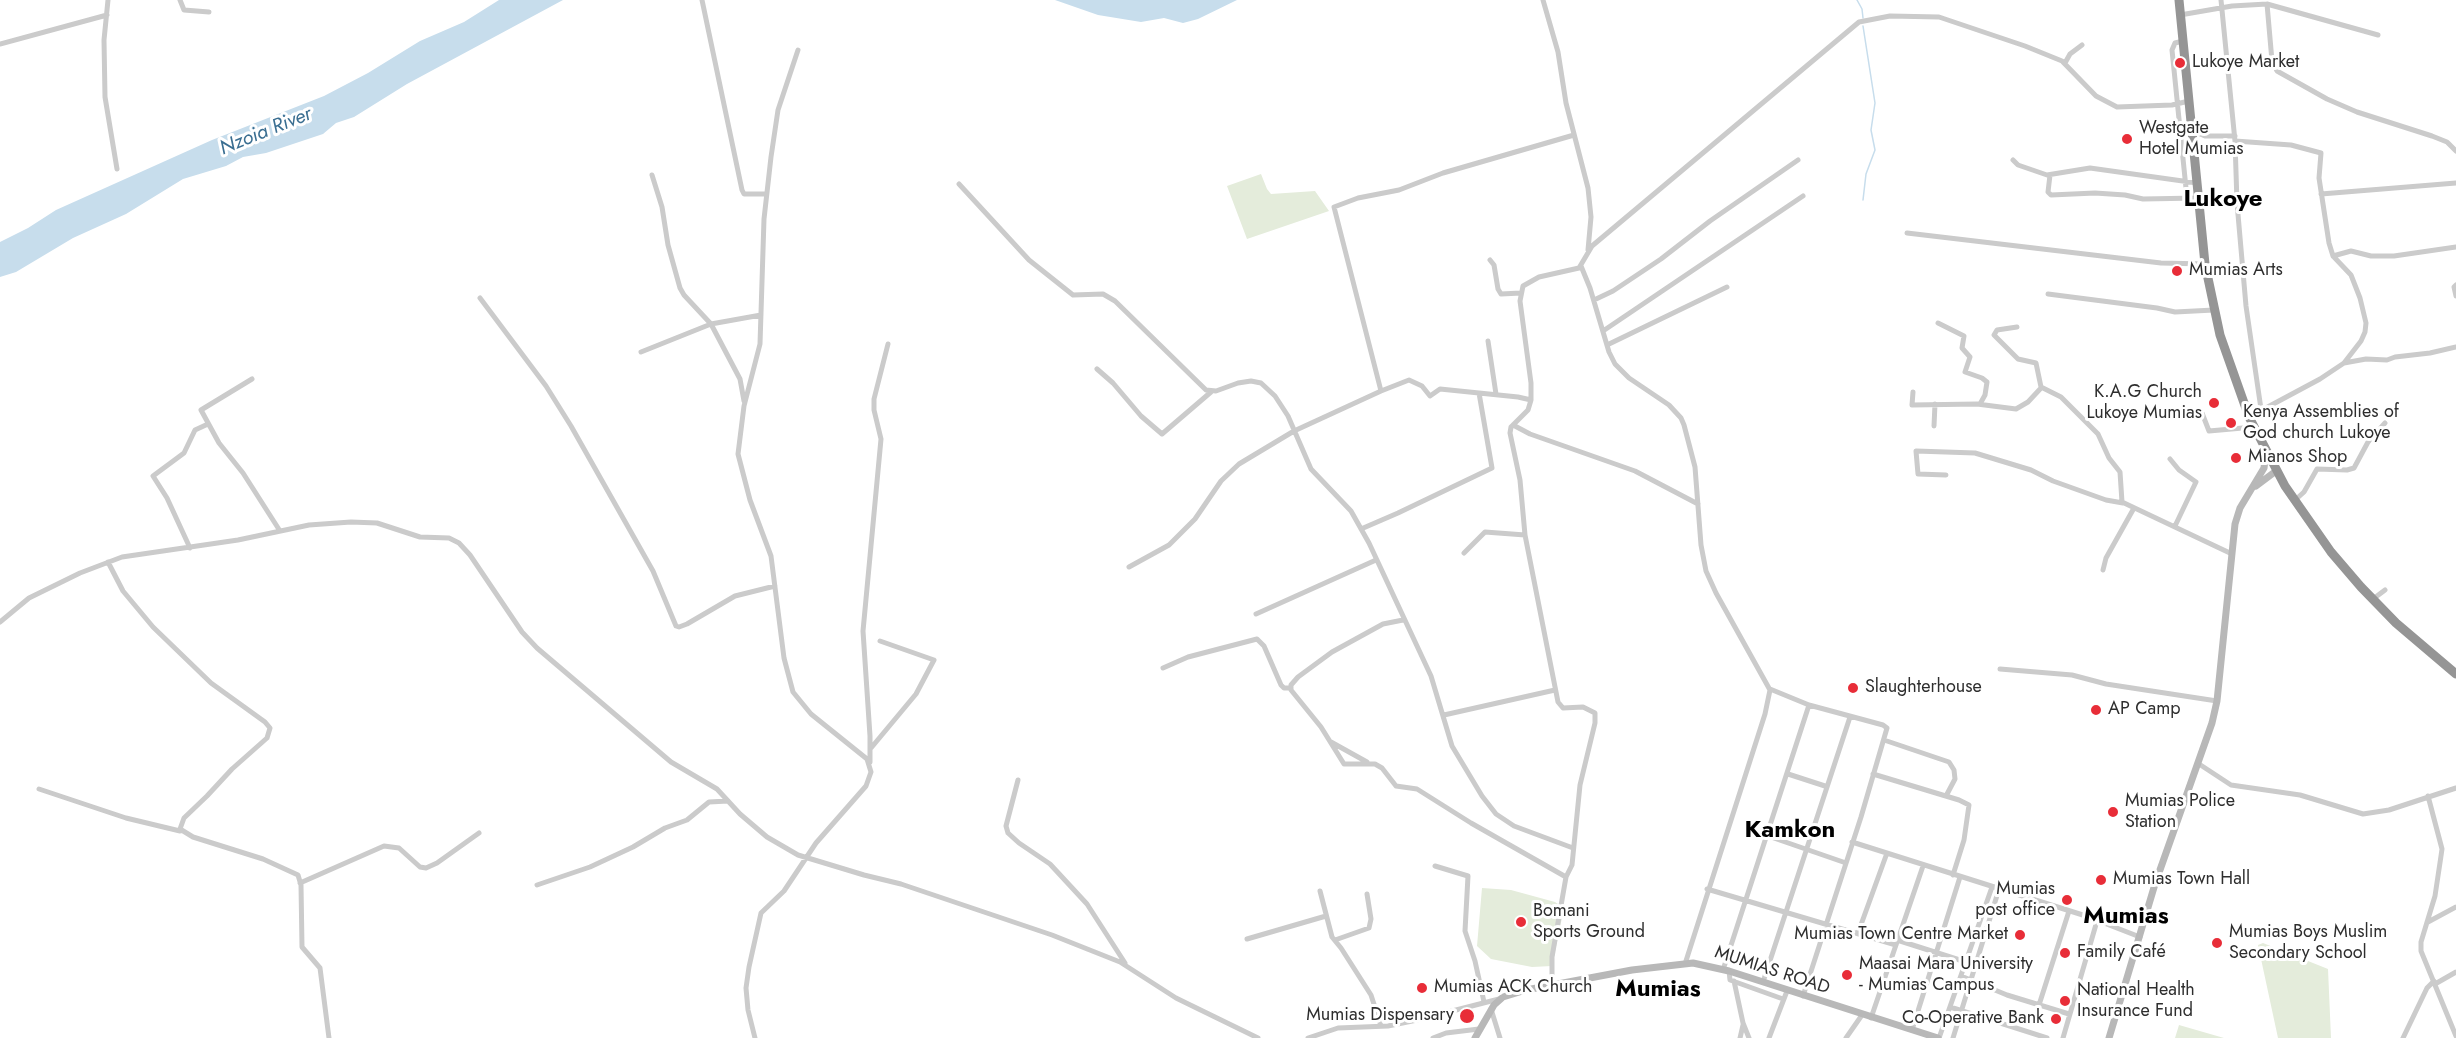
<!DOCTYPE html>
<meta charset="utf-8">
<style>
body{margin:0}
canvas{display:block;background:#fff}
</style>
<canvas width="2456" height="1038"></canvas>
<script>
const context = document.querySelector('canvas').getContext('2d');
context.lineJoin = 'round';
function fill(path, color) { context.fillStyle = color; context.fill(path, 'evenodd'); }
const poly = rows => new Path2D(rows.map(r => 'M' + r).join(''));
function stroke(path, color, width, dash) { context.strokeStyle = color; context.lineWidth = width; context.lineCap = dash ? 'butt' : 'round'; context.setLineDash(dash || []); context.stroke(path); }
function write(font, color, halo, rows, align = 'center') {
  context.font = font + ' Jost,sans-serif'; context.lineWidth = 6; context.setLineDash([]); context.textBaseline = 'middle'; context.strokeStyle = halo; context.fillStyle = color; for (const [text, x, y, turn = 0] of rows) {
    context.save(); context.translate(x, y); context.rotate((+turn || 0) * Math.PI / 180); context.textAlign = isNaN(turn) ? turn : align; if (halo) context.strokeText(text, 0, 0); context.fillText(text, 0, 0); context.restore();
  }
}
fill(poly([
 [1261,174,1267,189,1271,194,1315,191,1329,211,1247,239,1227,186],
 [1482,888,1511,890,1555,902,1564,908,1552,966,1532,967,1491,959,1477,946],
 [2263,943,2328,969,2331,1038,2278,1038,2258,945],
 [2179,1025,2224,1038,2175,1038]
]), '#e4ecdb');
fill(poly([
 [499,0,563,0,407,84,354,117,336,123,323,134,266,153,243,157,226,166,183,179,126,214,73,238,16,272,0,277,0,242,28,228,56,210,212,140,324,96,368,73,420,41,464,22],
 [1055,0,1237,0,1198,19,1183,23,1164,18,1141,22,1098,15]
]), '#c7ddec');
stroke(poly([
 [1857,0,1862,9,1863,18],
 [1863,26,1875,103,1871,130,1875,150,1866,174,1863,200]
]), '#c7ddec', 1.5);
stroke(poly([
 [108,0,104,40,105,97,117,169],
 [180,0,184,10,209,12],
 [702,0,742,190,744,194,766,194],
 [1543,0,1558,52,1566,103,1588,188,1591,217,1588,250],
 [2221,0,2235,141,2237,203,2246,306,2261,409],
 [2267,4,2272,61,2277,71,2327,99,2357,112,2432,136,2447,142,2456,151],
 [2180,15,2232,6,2267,4,2378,35],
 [2183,41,2175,43,2172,50,2187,198],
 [0,44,107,15],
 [2065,63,2070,54,2082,45],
 [2193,131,2205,136,2235,136],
 [2235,141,2291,145,2321,153,2319,178,2329,243,2333,256,2351,275,2360,298,2366,323,2365,332,2361,341,2344,363,2320,379,2249,417],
 [2013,160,2018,165,2047,175,2090,168,2197,183],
 [652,175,662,207,668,245,680,288,684,295,711,324,740,379,744,401],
 [2050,175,2048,192,2051,195,2095,193,2125,195,2143,199,2198,198],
 [959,184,1029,260,1073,295,1103,294,1115,301,1206,390,1216,391,1238,383,1251,381,1261,383,1275,396,1288,416,1311,469,1351,511,1369,543,1431,676,1452,746,1482,796,1496,814,1514,826,1573,848],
 [2321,194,2456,183],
 [1907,233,2161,263,2205,264],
 [2333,256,2351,251,2371,256,2394,256,2456,247],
 [1490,260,1494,265,1498,289,1501,294,1521,293],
 [1581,266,1590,288,1609,352,1615,364,1629,378,1669,405,1681,418,1684,425,1695,467,1701,545,1706,571,1716,593,1770,690,1765,714,1685,964],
 [2456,285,2454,287,2456,296],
 [2048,294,2157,308,2175,312,2214,310],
 [480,298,546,386,571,426,653,571,676,626,679,627,687,624,735,596,775,586],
 [1594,300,1613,291,1661,259,1710,221,1798,160],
 [1938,323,1964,336,1962,348,1970,357,1965,372,1982,378,1987,382,1985,395,1980,404],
 [2017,327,1997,330,1994,335,2018,359,2036,363,2041,387,2061,397,2098,434,2109,458,2120,472,2122,502,2232,554],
 [1603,331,1803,196],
 [1488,341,1496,394],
 [1607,345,1727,287],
 [641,352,711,324,761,315],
 [2344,363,2366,359,2387,360,2395,357,2430,353,2456,347],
 [1097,369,1113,383,1141,416,1162,434,1211,392],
 [252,379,201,410,219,443,243,473,280,531],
 [1381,391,1334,207,1358,198,1399,190,1443,173,1574,135],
 [1913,392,1912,405,1977,404,2016,409,2028,402,2041,388],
 [2189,410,2202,413,2209,431,2254,427],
 [1513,425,1530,434,1635,471,1698,504],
 [1934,426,1935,404],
 [2170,459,2179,470,2196,482,2175,526],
 [1946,475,1918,474,1916,451,1975,453,2031,470,2053,481,2106,500,2123,503],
 [2294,501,2304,492,2317,469,2347,470,2354,468,2368,442,2385,423],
 [1361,529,1398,513,1492,468,1479,393],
 [190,548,167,498,153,476,184,453,195,430,208,424],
 [1464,553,1485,532,1525,535],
 [108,562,123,591,153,627,211,683,265,722,270,728,267,738,232,769,207,796,184,818,180,829,193,837,263,859,298,875,301,885,302,947,320,968,329,1038],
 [1129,567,1169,545,1195,519,1221,481,1239,464,1294,431,1381,391,1409,380,1422,386,1430,396,1440,389,1518,397,1531,400],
 [2103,570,2106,558,2134,508],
 [2373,599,2385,590],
 [1256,614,1376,560],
 [1403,620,1383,624,1332,652,1298,677,1291,685,1291,690,1321,727,1344,764,1375,764,1382,768,1396,786,1417,789,1471,823,1566,877],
 [0,622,29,598,80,573,122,557,238,540,309,525,351,522,377,523,420,537,449,538,459,543,470,555,522,632,537,648,671,762,717,789,740,814,767,837,798,855,864,875,901,884,1052,935,1120,962,1176,998,1258,1038],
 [1163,668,1188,657,1257,639,1264,646,1281,685,1284,688,1290,688],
 [2000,669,2072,675,2106,684,2217,701],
 [1770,689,1809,705,1883,725,1887,728,1861,817,1803,996],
 [1444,715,1555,690],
 [1884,740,1949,762,1954,770,1955,779,1946,796],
 [1331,742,1367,762],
 [871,748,916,694,934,660,880,641],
 [870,762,870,736,863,631,881,439,874,410,874,399,888,344],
 [2199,764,2231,785,2300,795,2363,814,2389,810,2456,788],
 [1788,774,1825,786],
 [1873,774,1959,800,1969,805,1964,840,1953,875],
 [1018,780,1006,826,1008,833,1019,843,1050,864,1087,904,1125,963],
 [39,789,126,818,180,831],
 [2428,796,2442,849,2441,856,2435,896,2421,942,2421,951,2456,1036],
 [1768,836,1846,863],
 [1852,842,2086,916,2140,937],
 [1435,866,1468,876,1465,931,1475,961,1484,1002],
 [300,883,384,846,399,848,420,867,426,868,437,863,479,833],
 [537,885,590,867,633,847,665,828,687,820,709,802,728,801],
 [1707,889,1896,945],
 [1320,891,1332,937,1341,948,1371,995,1381,1026],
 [2428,922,2456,907],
 [1858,933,1887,853],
 [1247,939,1326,916],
 [1335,940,1369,928,1371,919,1367,894],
 [1897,940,1966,962],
 [1723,970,1809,705],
 [1729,971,1730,980,1783,999],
 [1961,976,2007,995,2069,1014],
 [1734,981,1743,1023,1749,1038],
 [1763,982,1850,717],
 [2435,984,2456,972],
 [1552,986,1552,957,1566,877,1572,865,1580,785,1595,723,1595,713,1583,707,1563,708,1558,702,1525,535,1520,480,1510,433,1511,427,1528,410,1531,400,1531,383,1520,301,1523,286,1539,277,1579,268,1592,246,1859,22,1890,16,1939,17,2025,46,2062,61,2096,96,2117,107,2172,105,2189,101],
 [2039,1005,2069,911],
 [1950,1007,2047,1038],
 [1491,1009,1500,1038],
 [1871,1018,1923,866],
 [1912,1030,1960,877],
 [755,1038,748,1010,746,988,749,967,761,913,784,891,816,843,866,786,871,772,867,759,811,714,793,692,784,658,771,556,750,500,738,454,744,406,760,344,764,219,771,157,778,110,798,50],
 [1308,1038,1338,1028,1388,1026,1417,1020,1499,999],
 [1433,1038,1446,1033,1479,1029],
 [1740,1038,1743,1025],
 [1769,1038,1787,991],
 [1846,1038,1862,1015],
 [1939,1038,1992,887],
 [1953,1038,1999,889],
 [2063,1038,2097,921],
 [2403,1038,2427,988,2434,981]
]), '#cbcbcb', 5);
stroke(poly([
 [2256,486,2276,471],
 [1475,1038,1494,1005,1503,997,1526,990,1632,970,1693,963,1729,971,1938,1038],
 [2109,1038,2155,884,2212,723,2217,701,2235,524,2240,508,2264,468,2266,452]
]), '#b8b8b8', 7);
stroke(poly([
 [2179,0,2205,264,2220,335,2249,417,2285,486,2331,552,2361,587,2396,623,2456,674]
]), '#959595', 9);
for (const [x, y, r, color] of [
 [2180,63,6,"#e82d38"],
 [2127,139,6,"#e82d38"],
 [2177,271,6,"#e82d38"],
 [2214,403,6,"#e82d38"],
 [2231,423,6,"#e82d38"],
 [2236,458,6,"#e82d38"],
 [1853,688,6,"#e82d38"],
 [2096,710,6,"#e82d38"],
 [2113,812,6,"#e82d38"],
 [2101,880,6,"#e82d38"],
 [2067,900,6,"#e82d38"],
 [1521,922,6,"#e82d38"],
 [2020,935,6,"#e82d38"],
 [2217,943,6,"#e82d38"],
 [2065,953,6,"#e82d38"],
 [1847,975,6,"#e82d38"],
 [1422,988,6,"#e82d38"],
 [2065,1001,6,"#e82d38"],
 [1467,1016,8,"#e82d38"],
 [2056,1019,6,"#e82d38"]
]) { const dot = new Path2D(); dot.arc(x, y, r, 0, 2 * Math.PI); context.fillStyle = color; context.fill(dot); stroke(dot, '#fff', 2); }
write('18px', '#2e2e2e', '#fff', [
 ["Lukoye Market",2192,63],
 ["Westgate",2139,129],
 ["Hotel Mumias",2139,150],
 ["Mumias Arts",2189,271],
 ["K.A.G Church",2202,393,"right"],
 ["Lukoye Mumias",2202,414,"right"],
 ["Kenya Assemblies of",2243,413],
 ["God church Lukoye",2243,434],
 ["Mianos Shop",2248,458],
 ["Slaughterhouse",1865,688],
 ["AP Camp",2108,710],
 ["Mumias Police",2125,802],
 ["Station",2125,823],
 ["Mumias Town Hall",2113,880],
 ["Mumias",2055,890,"right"],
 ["post office",2055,911,"right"],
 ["Bomani",1533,912],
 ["Sports Ground",1533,933],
 ["Mumias Boys Muslim",2229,933],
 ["Secondary School",2229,954],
 ["Mumias Town Centre Market",2008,935,"right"],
 ["Family Café",2077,953],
 ["Maasai Mara University",1859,965],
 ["- Mumias Campus",1859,986],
 ["Mumias ACK Church",1434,988],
 ["National Health",2077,991],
 ["Insurance Fund",2077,1012],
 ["Mumias Dispensary",1454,1016,"right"],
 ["Co-Operative Bank",2044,1019,"right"]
], 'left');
write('18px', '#2e2e2e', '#fff', [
 ["MUMIAS ROAD",1772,971,18]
]);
write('italic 20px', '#3a6e91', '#fff', [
 ["Nzoia River",266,132,-22]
]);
write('bold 24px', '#000', '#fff', [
 ["Lukoye",2223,200],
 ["Kamkon",1790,831],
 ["Mumias",2126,917],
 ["Mumias",1658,990]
]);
</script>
